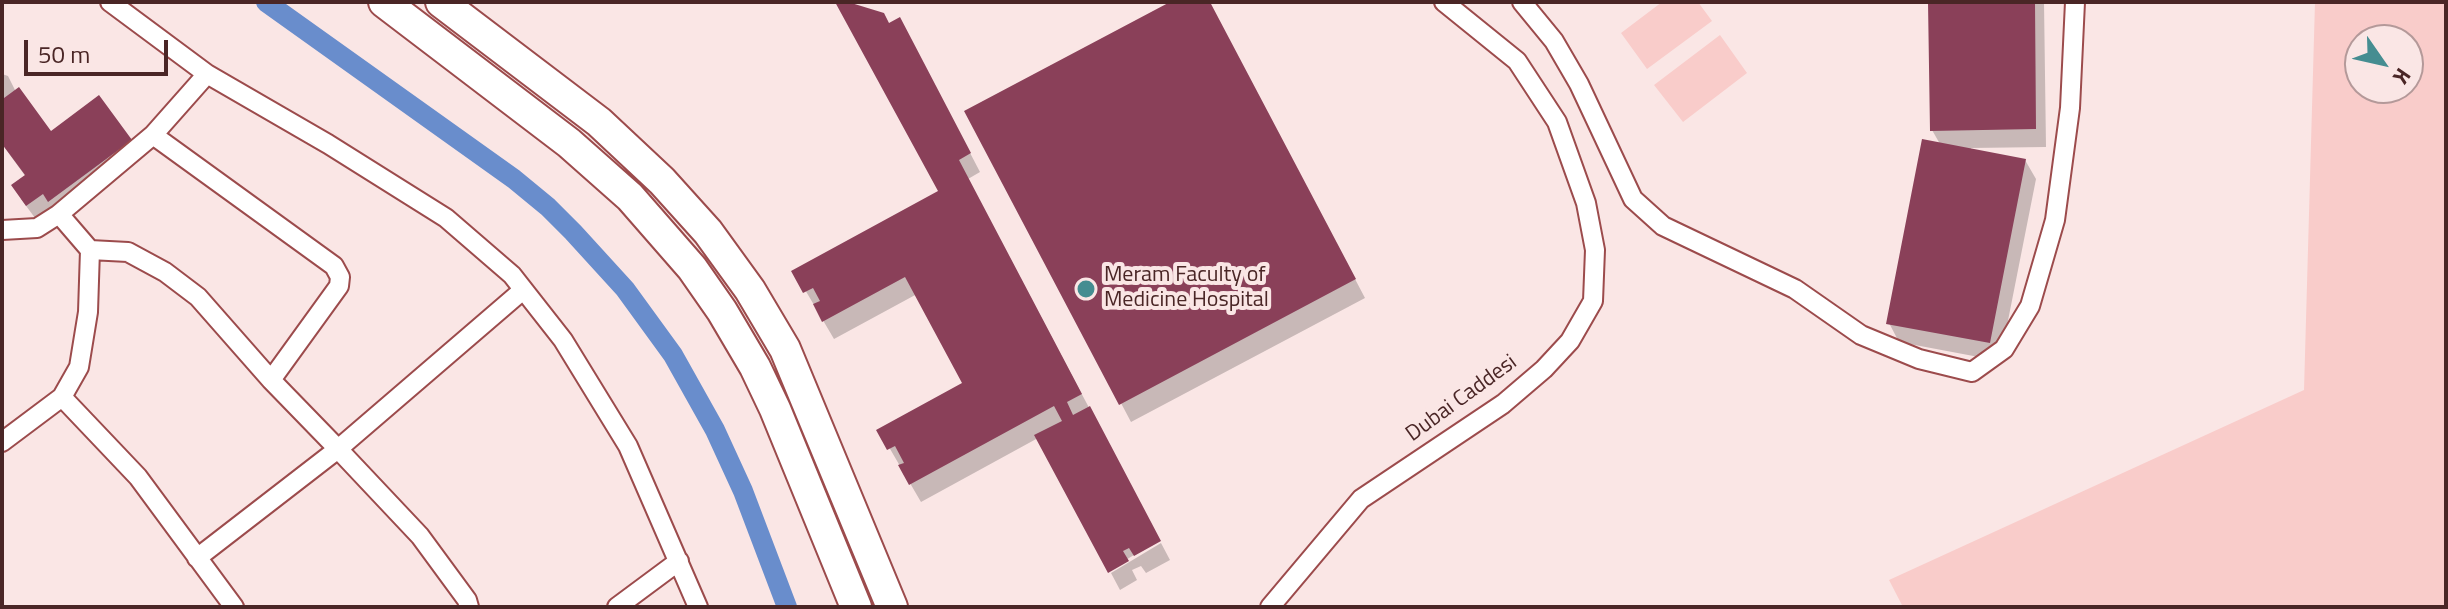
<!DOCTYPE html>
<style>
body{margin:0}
#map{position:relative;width:2448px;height:609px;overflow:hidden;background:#fae6e5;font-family:"Titillium Web",sans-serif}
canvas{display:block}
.frame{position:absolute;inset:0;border:4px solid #4a2626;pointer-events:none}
.north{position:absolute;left:2344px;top:24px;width:80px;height:80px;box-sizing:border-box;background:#fae6e5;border:2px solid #b49999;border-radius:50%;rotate:124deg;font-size:22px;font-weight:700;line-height:32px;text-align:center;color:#4a2626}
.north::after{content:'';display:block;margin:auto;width:28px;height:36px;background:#458d91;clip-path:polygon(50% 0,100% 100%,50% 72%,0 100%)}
.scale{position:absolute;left:24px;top:40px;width:144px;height:36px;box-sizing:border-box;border:4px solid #4a2626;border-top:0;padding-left:10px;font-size:24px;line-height:28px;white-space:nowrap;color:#4a2626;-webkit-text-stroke:6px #fae6e5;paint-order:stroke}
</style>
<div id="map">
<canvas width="2448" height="609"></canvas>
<div class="frame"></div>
<div class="north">K</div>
<div class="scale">50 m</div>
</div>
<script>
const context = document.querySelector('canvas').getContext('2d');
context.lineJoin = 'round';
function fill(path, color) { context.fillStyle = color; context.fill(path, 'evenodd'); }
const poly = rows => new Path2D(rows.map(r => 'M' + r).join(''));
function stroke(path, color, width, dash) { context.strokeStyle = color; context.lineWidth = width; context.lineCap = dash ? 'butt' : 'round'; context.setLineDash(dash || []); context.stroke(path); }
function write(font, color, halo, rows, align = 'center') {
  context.font = font + ' "Titillium Web",sans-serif'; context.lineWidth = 8; context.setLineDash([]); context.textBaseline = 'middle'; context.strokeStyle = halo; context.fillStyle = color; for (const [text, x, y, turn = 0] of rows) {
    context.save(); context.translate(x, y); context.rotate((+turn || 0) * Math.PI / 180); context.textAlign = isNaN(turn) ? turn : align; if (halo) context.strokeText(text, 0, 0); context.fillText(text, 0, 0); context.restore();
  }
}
fill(poly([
 [1662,2,1698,2,1712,21,1647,69,1621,33],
 [2315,2,2446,2,2446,607,1903,607,1889,580,2304,390],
 [2360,40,2408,40,2408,88,2360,88],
 [1720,35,1747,73,1683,122,1654,85]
]), '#f9ccca');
fill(poly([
 [838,2,889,25,910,38,980,172,968,179,1159,540,1109,570,1038,438,921,502,879,430,965,384,917,294,834,339,794,271,940,192],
 [1174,2,1209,2,1365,298,1131,422,967,112],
 [1930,2,2044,2,2046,147,1971,148,1971,150,2025,160,2036,179,2000,361,1899,342,1889,323,1940,144,1932,130],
 [2,74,8,76,16,92,51,134,131,141,138,154,58,214,52,206,35,218,21,199,26,177,2,144],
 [1161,543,1170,560,1146,573,1141,566,1132,570,1137,580,1120,590,1111,573]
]), '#0003');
stroke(poly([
 [266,2,514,179,548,207,573,232,625,289,673,355,715,430,743,491,787,607]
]), '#698dcc', 20);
fill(poly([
 [835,2,848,2,884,13,889,23,900,17,971,153,959,160,1082,394,1067,402,1073,415,1090,406,1161,541,1134,556,1129,548,1123,551,1129,561,1108,573,1034,435,1062,421,1054,406,909,485,898,465,904,463,895,446,887,450,876,430,962,383,905,277,822,322,813,304,820,301,813,288,803,293,791,271,938,191],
 [1170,2,1210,2,1356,279,1119,405,964,111],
 [1928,2,2035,2,2036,129,1930,131],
 [19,87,51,131,99,95,132,140,48,202,43,194,26,206,11,185,25,175,2,144,2,96,4,98],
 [1922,139,2026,159,1990,343,1886,324]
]), '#8a4059');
const street = poly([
 [110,2,207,74,328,144,446,218,512,275,563,340,628,446,698,607],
 [1522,2,1554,41,1579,84,1633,199,1663,226,1795,289,1861,335,1919,359,1972,372,2004,349,2030,306,2055,220,2070,108,2075,2],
 [207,74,153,135,59,214,90,250,88,312,79,367,62,397,138,477,234,607],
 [153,135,334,266,340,277,339,286,271,380],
 [2,230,37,228,59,214],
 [90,250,128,252,165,272,198,297,271,380,338,449,197,558],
 [2,442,62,397],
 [469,607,467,600,420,536,338,449,523,290],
 [617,607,679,561],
 [1270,607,1361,499,1503,404,1544,369,1570,341,1593,301,1595,250,1586,203,1557,122,1517,61,1444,2]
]);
const primary = poly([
 [384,2,569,143,630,197,692,268,722,311,755,367,775,409,856,607],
 [441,2,599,122,662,181,708,232,750,290,785,349,892,607]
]);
stroke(street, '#9c4b4c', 22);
stroke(primary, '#9c4b4c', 34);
stroke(street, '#fff', 18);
stroke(primary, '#fff', 30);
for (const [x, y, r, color] of [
 [1086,289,10,"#458d91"]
]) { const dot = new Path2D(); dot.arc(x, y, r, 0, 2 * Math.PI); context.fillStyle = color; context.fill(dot); stroke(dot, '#fae6e5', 3); }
write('22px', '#4a2626', '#fae6e5', [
 ["Meram Faculty of",1104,276],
 ["Medicine Hospital",1104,301]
], 'left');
write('22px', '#4a2626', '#fae6e5', [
 ["Dubai Caddesi",1462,399,-36]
]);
</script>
